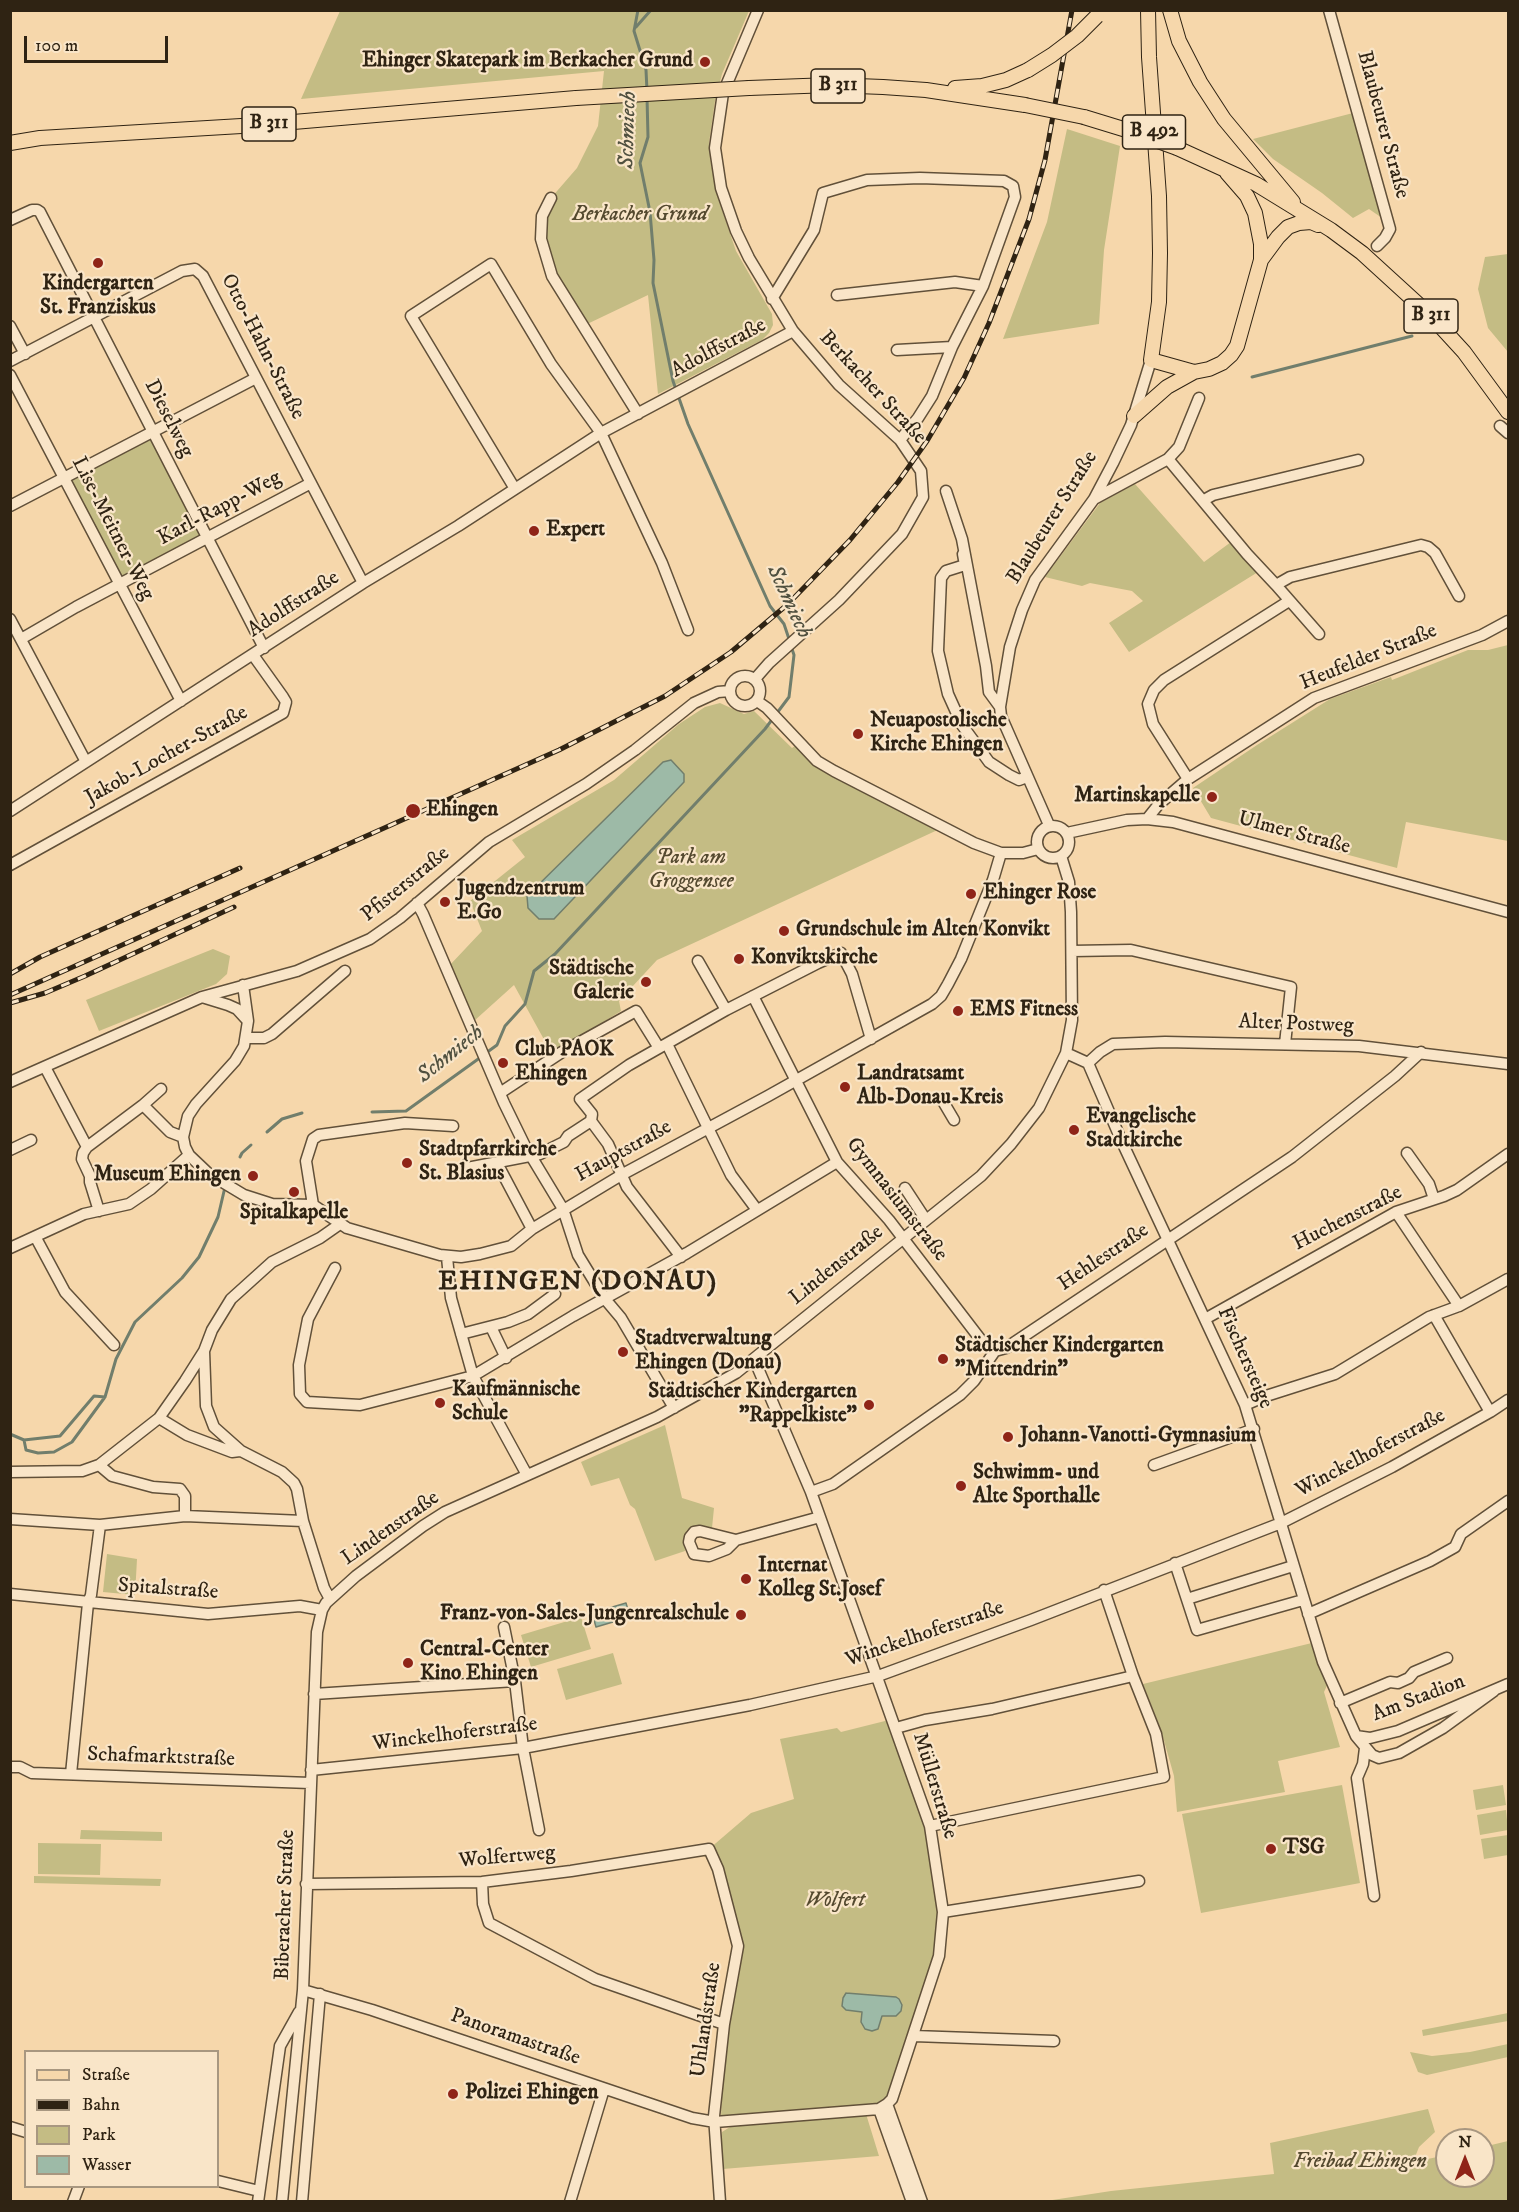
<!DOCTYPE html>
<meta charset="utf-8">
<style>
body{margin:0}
#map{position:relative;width:1519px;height:2212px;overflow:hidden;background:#f6d7ab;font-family:"IM FELL DW Pica",serif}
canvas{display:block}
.frame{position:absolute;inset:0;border:12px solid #2f2313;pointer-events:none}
.legend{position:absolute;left:24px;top:2050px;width:195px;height:138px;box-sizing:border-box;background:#f9e5c8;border:2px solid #a89780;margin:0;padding:8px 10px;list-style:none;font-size:18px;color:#2f2313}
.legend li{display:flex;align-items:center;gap:12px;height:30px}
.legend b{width:30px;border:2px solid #a89780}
.north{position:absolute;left:1435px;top:2128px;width:60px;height:60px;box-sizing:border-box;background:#f9e5c8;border:2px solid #a89780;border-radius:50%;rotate:0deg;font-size:16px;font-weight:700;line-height:24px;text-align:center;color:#2f2313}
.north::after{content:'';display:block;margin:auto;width:21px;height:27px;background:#8f2418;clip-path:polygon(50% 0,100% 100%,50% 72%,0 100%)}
.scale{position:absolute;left:24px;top:36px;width:144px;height:27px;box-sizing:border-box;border:3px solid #2f2313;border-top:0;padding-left:8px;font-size:18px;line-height:21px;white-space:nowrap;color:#2f2313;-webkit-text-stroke:4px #f9e5c8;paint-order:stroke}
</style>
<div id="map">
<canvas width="1519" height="2212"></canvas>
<div class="frame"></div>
<ul class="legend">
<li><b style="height:8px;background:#f6d7ab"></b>Straße</li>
<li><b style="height:8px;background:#2f2313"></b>Bahn</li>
<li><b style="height:16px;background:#c4bc84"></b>Park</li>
<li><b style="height:16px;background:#9dbaa7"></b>Wasser</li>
</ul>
<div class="north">N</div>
<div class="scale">100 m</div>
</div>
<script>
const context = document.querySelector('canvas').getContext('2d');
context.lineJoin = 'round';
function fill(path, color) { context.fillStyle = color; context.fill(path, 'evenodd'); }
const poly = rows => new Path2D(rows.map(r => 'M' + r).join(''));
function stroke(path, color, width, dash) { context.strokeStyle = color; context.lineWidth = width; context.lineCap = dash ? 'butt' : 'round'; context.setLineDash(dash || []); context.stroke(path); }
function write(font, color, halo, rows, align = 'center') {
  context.font = font + ' "IM FELL DW Pica",serif'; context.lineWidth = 4.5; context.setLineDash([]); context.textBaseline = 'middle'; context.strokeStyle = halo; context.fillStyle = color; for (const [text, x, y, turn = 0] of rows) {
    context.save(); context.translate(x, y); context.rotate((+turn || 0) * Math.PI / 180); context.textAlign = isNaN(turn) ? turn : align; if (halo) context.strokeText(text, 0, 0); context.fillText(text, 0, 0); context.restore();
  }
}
fill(poly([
 [340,11,749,11,722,74,715,101,709,143,711,164,719,201,736,251,772,314,773,325,769,333,762,340,658,394,648,295,583,326,552,276,541,239,551,198,577,168,598,126,604,71,301,99],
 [1353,113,1382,218,1369,209,1353,218,1322,193,1273,159,1253,139],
 [1067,129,1120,146,1104,250,1099,324,1003,339,1047,222],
 [1508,254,1508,352,1488,328,1478,289,1485,257],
 [151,438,201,535,120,577,70,480],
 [1135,484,1204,562,1231,542,1258,572,1129,652,1109,623,1143,601,1132,591,1090,583,1082,586,1045,577,1100,503],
 [1508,645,1508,841,1406,822,1397,868,1211,818,1193,788,1257,745,1330,699,1391,677,1392,680,1468,650,1488,650],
 [720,703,744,714,754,711,792,748,799,743,817,761,944,827,657,960,619,1001,621,1011,552,1054,514,985,474,1021,449,966,482,931,470,901,525,857,512,840,614,780,679,724,705,707],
 [213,949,230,956,227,974,216,984,99,1031,86,1000],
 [665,1425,682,1498,714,1508,712,1528,699,1526,687,1530,684,1538,685,1551,655,1561,635,1509,630,1505,619,1478,591,1486,581,1462],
 [107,1554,137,1559,135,1595,103,1592],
 [581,1617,591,1649,531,1667,521,1635],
 [1316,1642,1330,1679,1324,1692,1340,1747,1278,1761,1285,1792,1177,1812,1174,1776,1161,1730,1143,1684],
 [613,1653,622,1684,566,1700,557,1669],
 [893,1719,914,1777,938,1882,939,1956,887,2104,721,2116,724,2024,738,1946,709,1849,751,1813,794,1799,780,1739,837,1728,841,1732],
 [1342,1785,1360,1883,1201,1913,1182,1814],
 [1503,1785,1506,1805,1476,1810,1473,1790],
 [1506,1810,1508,1830,1480,1835,1477,1815],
 [81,1830,162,1832,162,1841,80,1839],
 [1508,1835,1508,1855,1484,1859,1481,1839],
 [38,1843,101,1844,100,1875,38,1874],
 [34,1876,161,1879,160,1886,34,1883],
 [1508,2013,1508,2021,1423,2036,1422,2030],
 [1508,2044,1508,2057,1427,2075,1418,2072,1410,2052,1432,2056,1470,2052],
 [1428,2109,1435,2132,1419,2147,1413,2162,1447,2155,1447,2176,1483,2176,1483,2147,1508,2141,1508,2201,1046,2201,1111,2191,1274,2174,1270,2143],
 [866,2114,879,2156,723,2169,720,2141,722,2132,730,2127]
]), '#c4bc84');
const water = poly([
 [671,760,684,774,684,782,554,919,539,919,528,908,527,896,663,762,671,760],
 [626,1603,630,1617,596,1627,592,1613,626,1603],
 [846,1993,896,1997,899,1999,902,2005,901,2011,896,2016,882,2016,878,2029,872,2031,865,2029,861,2022,862,2012,846,2010,842,2006,843,1998,846,1993]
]);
fill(water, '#9dbaa7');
stroke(water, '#717e6c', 1.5);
stroke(poly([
 [638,10,634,31,646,70,647,91],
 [636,27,651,10],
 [647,97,648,137,640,163,650,212,654,260,653,283,673,381,688,424,770,606,784,624,789,639],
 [1252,377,1412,336],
 [486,1053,497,1045,505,1026,525,1004,534,971,555,954,765,729,789,697,794,655,791,646],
 [372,1112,406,1111,481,1057],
 [267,1132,282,1119,302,1113],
 [240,1157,242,1153,251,1145],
 [10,1434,24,1440,26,1450,38,1453,54,1452,72,1442,105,1397,116,1359,135,1322,182,1278,199,1257,218,1217,225,1187],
 [24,1440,60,1436,94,1396,105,1397]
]), '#717e6c', 3);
const minor = poly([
 [1329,10,1390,229,1385,238,1377,246],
 [551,198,542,216,541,239,552,276,638,414],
 [10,220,32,210,37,210,40,212,264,648],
 [837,295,955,282,983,286],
 [772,299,814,230,823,193,867,180,920,178,1004,181,1013,186,1015,197,983,286,952,347,932,396,918,418,900,440],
 [10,326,25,354],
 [897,350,952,347],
 [10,361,182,271,195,269,203,276,363,583],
 [10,375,181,701],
 [1500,426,1508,433],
 [1168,459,1247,554,1276,585,1290,577,1421,545,1428,547,1435,553,1459,596],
 [515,489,411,316,491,264,551,364,601,433,662,563,688,630],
 [946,491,962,539,986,666,989,692,1000,707],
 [1094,499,1168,459,1179,447,1199,398],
 [1204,500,1213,495,1358,460],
 [10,506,256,378],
 [963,554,965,565,946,571,941,578,938,651,948,694,962,725,989,762,1009,775,1019,780,1027,777],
 [1276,585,1319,634],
 [10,619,86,762],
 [21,639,76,607,311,483],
 '730 691a15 15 0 1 1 30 0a15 15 0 1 1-30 0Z',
 [755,679,769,663,839,600,902,534,923,497,921,471,900,440,839,385,793,331,749,258,736,231,721,188,715,148,723,93,758,10],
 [757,701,767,708,817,761,834,771,974,843,1001,853,1023,853,1038,849],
 [1188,779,1153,724,1148,704,1154,690,1164,680,1289,601],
 [10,811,363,583,458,526,601,433,793,331],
 [1147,819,1159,804,1188,779,1314,698,1482,635,1508,621],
 [1049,825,1001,716,1000,707,1010,647,1022,610,1035,580,1094,499,1113,463,1131,425,1151,360],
 '1037 842a16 16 0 1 1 32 0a16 16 0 1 1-32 0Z',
 [1067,833,1127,820,1147,819,1173,822,1508,912],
 [10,865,283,713,286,702,283,697,253,655],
 [417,903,423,914,504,1103,525,1146,563,1209,578,1255,605,1299,621,1318,674,1408],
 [1072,951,1131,950,1291,987,1285,1044],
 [698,961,726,1010],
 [243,985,248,1021,244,1046,235,1061,196,1104,188,1116,183,1137,185,1147,189,1155,209,1174,244,1195,272,1204,313,1205],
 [753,996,837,1162,889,1220,984,1344,995,1351],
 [202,997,228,1005,237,1009,248,1021],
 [246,1038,264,1038,272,1034,345,971],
 [667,1044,731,1175,757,1210],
 [1066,1053,1088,1063,1122,1142,1245,1405,1323,1662,1356,1736,1372,1755,1379,1758,1399,1753,1443,1728,1494,1691],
 [1088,1063,1100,1052,1113,1044,1165,1042,1359,1046,1508,1064],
 [45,1067,87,1147],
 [10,1082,202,997,297,971,370,939,400,918,489,842,586,784,635,750,694,703,718,692,730,691],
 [500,1093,562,1052,636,1011,659,1048],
 [941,1098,954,1120],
 [143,1105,161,1089],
 [453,1126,405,1123,319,1135,313,1139,306,1161,313,1205,347,1228,440,1255,461,1257,480,1254,511,1246,532,1229,623,1174,768,1096,932,1004,941,996,948,984,961,959,993,880,1001,853],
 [10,1150,31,1140],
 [1407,1153,1429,1184,1434,1199],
 [497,1163,532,1229],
 [462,1169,540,1154,564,1142,568,1136,591,1121],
 [905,1188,926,1220],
 [99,1211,90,1182,90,1176,82,1159,83,1153,87,1147,143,1105,170,1132,183,1137],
 [1396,1212,1459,1306],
 [36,1238,65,1292,114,1345],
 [10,1248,84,1214,129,1204,151,1189,189,1155],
 [447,1257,451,1298,473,1376,527,1475],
 [681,1257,627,1187,608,1144,591,1121,592,1114,580,1099,629,1065,726,1010,818,963,841,953,852,974,871,1039],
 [335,1268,308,1319,299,1365,300,1394,307,1402,360,1405,473,1376,573,1316,687,1253,837,1162],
 [1434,1315,1490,1412],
 [1205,1319,1396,1212,1444,1196,1457,1190,1508,1154],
 [491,1327,506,1358],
 [461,1334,508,1322,528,1314,555,1294],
 [204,1351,206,1406,214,1427,241,1451,282,1472,294,1483,297,1489,303,1521,324,1588,330,1599],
 [1245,1405,1266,1396,1335,1374,1429,1317,1459,1306,1508,1279],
 [159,1418,187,1435,232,1452,240,1451],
 [99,1465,112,1476,153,1487,180,1489,185,1496,185,1516],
 [1154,1465,1254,1429],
 [10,1472,82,1471,99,1465,159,1418,185,1381,204,1351,212,1330,231,1299,272,1262,320,1238,340,1224],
 [811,1492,833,1484,960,1395,974,1381,995,1351,1006,1348,1292,1157,1395,1076,1421,1052],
 [10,1519,100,1525,185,1516,303,1521],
 [736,1540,727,1549,709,1556,694,1554,689,1542,690,1537,694,1532,700,1531,736,1540,820,1517],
 [1175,1563,1197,1630,1303,1600],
 [10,1594,208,1614,300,1606,322,1610],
 [1187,1599,1293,1566],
 [1308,1614,1430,1561,1455,1547,1461,1534,1508,1501],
 [504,1627,515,1681,523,1748,539,1830],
 [314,1694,515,1681],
 [1340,1703,1390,1682,1398,1683,1409,1678,1414,1672,1447,1658],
 [896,1728,925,1720,992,1709,1133,1676,1104,1590],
 [1356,1736,1370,1738,1398,1731,1508,1684],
 [1365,1748,1363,1764,1357,1778,1374,1896],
 [10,1767,20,1767,32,1773,310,1783],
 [311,1770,523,1748,750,1705,878,1676,1031,1620,1281,1523,1392,1467,1490,1412,1508,1400],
 [71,1774,88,1603,91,1595,100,1525],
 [930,1826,1164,1777,1156,1734,1133,1676],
 [482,1882,483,1904,489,1923,595,1979,724,2024],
 [306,1884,482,1882,571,1871,709,1849,718,1869,738,1946,724,2024,714,2116,720,2202],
 [943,1912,1139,1881],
 [303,1990,372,2010,692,2118,715,2122,879,2109,887,2104,892,2099,939,1956,943,1912,930,1826,811,1492,754,1359],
 [914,2036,1054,2041],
 [887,2104,922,2202],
 [879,2109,912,2202],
 [10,2127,26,2132],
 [218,2181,259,2191],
 [73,2202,79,2186],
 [258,2202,280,2046,299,2012],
 [282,2202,303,1990,317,1632,322,1610,326,1603,356,1576,423,1526,445,1512,657,1417,736,1373,981,1176,1011,1144,1039,1108,1066,1053,1072,1020,1071,912,1069,882,1061,856],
 [302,2202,320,1994],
 [570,2202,604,2089]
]);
const major = poly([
 [1148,10,1149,57,1159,196,1160,253,1159,302,1151,360,1194,372],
 [1170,10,1179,41,1200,82,1224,119,1293,202],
 [749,88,831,85,883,87,926,90,1025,105],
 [955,88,982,86,1006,80,1028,70],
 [1084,117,1133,132],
 [10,143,40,138,258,125,576,98],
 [1177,148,1256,184,1331,230,1362,253,1431,316,1464,352,1508,412],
 [1261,260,1278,237,1288,227,1299,223,1311,222,1318,225],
 [1134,416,1167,387,1194,372,1209,369,1222,363,1231,355,1237,346,1261,260,1261,244,1255,213,1247,196,1227,173]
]);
stroke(minor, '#615039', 13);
stroke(major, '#2f2313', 16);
stroke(minor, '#f9e5c8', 10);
stroke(major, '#f6d7ab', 14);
const rail = poly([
 [10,974,40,957,240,868],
 [10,995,559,750,665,696,731,652,788,604,850,540,898,482,927,441,964,378,989,323,1029,219,1045,160,1072,10],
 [10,1003,45,993,85,976,234,907]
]);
stroke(rail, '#2f2313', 5);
stroke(rail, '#f9e5c8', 3, [9]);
const majorBridge = poly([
 [1028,70,1052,55,1077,36,1097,16],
 [576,98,749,88],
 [1025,105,1084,117],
 [1133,132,1177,148]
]);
stroke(majorBridge, '#2f2313', 16, []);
stroke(majorBridge, '#f6d7ab', 14);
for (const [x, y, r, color] of [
 [705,62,6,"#8f2418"],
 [98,263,6,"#8f2418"],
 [534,531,6,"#8f2418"],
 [858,734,6,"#8f2418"],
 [1212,797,6,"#8f2418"],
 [413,811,8,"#8f2418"],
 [971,894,6,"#8f2418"],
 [445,902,6,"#8f2418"],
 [784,931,6,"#8f2418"],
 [739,959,6,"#8f2418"],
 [646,982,6,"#8f2418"],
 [958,1011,6,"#8f2418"],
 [503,1063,6,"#8f2418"],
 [845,1087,6,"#8f2418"],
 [1074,1130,6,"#8f2418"],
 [407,1163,6,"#8f2418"],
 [253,1176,6,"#8f2418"],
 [294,1192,6,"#8f2418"],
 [623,1352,6,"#8f2418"],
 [943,1359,6,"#8f2418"],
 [440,1403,6,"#8f2418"],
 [869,1405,6,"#8f2418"],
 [1008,1437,6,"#8f2418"],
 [961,1486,6,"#8f2418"],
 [746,1579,6,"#8f2418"],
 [741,1615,6,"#8f2418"],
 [408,1663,6,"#8f2418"],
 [1271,1849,6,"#8f2418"],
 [453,2094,6,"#8f2418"]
]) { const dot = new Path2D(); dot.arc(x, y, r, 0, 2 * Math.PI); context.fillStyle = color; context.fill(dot); stroke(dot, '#f9e5c8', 2); }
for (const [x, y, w] of [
 [838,86,54],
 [269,124,54],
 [1154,132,63],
 [1431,316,54]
]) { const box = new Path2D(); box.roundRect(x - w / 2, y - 17, w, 34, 4.5); context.fillStyle = '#f9e5c8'; context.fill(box); stroke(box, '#2f2313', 1.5); }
write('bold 20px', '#2f2313', null, [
 ["B 311",838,86],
 ["B 311",269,124],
 ["B 492",1154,132],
 ["B 311",1431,316]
]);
write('bold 21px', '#2f2313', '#f9e5c8', [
 ["Ehinger Skatepark im Berkacher Grund",693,62,"right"],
 ["Kindergarten",98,285,"center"],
 ["St. Franziskus",98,309,"center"],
 ["Expert",546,531],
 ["Neuapostolische",870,722],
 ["Kirche Ehingen",870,746],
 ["Martinskapelle",1200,797,"right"],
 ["Ehingen",426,811],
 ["Jugendzentrum",457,890],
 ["E.Go",457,914],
 ["Ehinger Rose",983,894],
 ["Grundschule im Alten Konvikt",796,931],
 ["Konviktskirche",751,959],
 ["Städtische",634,970,"right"],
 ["Galerie",634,994,"right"],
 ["EMS Fitness",970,1011],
 ["Club PAOK",515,1051],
 ["Ehingen",515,1075],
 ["Landratsamt",857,1075],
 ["Alb-Donau-Kreis",857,1099],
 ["Evangelische",1086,1118],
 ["Stadtkirche",1086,1142],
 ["Stadtpfarrkirche",419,1151],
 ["St. Blasius",419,1175],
 ["Museum Ehingen",241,1176,"right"],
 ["Spitalkapelle",294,1214,"center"],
 ["Stadtverwaltung",635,1340],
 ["Ehingen (Donau)",635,1364],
 ["Städtischer Kindergarten",955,1347],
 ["\"Mittendrin\"",955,1371],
 ["Kaufmännische",452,1391],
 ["Schule",452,1415],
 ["Städtischer Kindergarten",857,1393,"right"],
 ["\"Rappelkiste\"",857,1417,"right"],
 ["Johann-Vanotti-Gymnasium",1020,1437],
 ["Schwimm- und",973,1474],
 ["Alte Sporthalle",973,1498],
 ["Internat",758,1567],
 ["Kolleg St.Josef",758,1591],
 ["Franz-von-Sales-Jungenrealschule",729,1615,"right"],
 ["Central-Center",420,1651],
 ["Kino Ehingen",420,1675],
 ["TSG",1283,1849],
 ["Polizei Ehingen",465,2094]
], 'left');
write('21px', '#2f2313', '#f9e5c8', [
 ["Blaubeurer Straße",1382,125,75],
 ["Otto-Hahn-Straße",262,347,63],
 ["Adolffstraße",719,349,-28],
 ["Berkacher Straße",872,388,47],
 ["Dieselweg",168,419,63],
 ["Karl-Rapp-Weg",220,509,-28],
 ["Blaubeurer Straße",1053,518,-58],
 ["Lise-Meitner-Weg",112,529,63],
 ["Adolffstraße",294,605,-33],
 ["Heufelder Straße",1369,658,-22],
 ["Jakob-Locher-Straße",167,756,-29],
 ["Ulmer Straße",1294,834,15],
 ["Pfisterstraße",406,885,-39],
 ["Alter Postweg",1296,1025,2],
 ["Hauptstraße",624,1152,-29],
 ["Gymnasiumstraße",896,1200,52],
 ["Huchenstraße",1348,1219,-27],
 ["Hehlestraße",1104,1258,-34],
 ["Lindenstraße",837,1266,-39],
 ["Fischersteige",1244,1358,66],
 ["Winckelhoferstraße",1371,1454,-28],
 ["Lindenstraße",391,1529,-35],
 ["Spitalstraße",168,1590,4],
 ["Winckelhoferstraße",925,1635,-19],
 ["Am Stadion",1419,1699,-21],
 ["Winckelhoferstraße",455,1735,-7],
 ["Schafmarktstraße",161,1758,2],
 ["Müllerstraße",934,1786,73],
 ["Wolfertweg",507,1858,-5],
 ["Biberacher Straße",286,1905,-88],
 ["Uhlandstraße",707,2020,-82],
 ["Panoramastraße",515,2038,19]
]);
write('italic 21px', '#54492f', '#f9e5c8', [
 ["Berkacher Grund",640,216],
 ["Park am",691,859],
 ["Groggensee",691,883],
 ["Wolfert",835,1902],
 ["Freibad Ehingen",1360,2163]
]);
write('italic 22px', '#50503f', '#f9e5c8', [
 ["Schmiech",629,130,-88],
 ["Schmiech",788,602,65],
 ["Schmiech",451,1055,-39]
]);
context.letterSpacing = '1.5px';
write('bold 27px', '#2f2313', '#f9e5c8', [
 ["EHINGEN (DONAU)",578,1283]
]);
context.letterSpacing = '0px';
</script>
